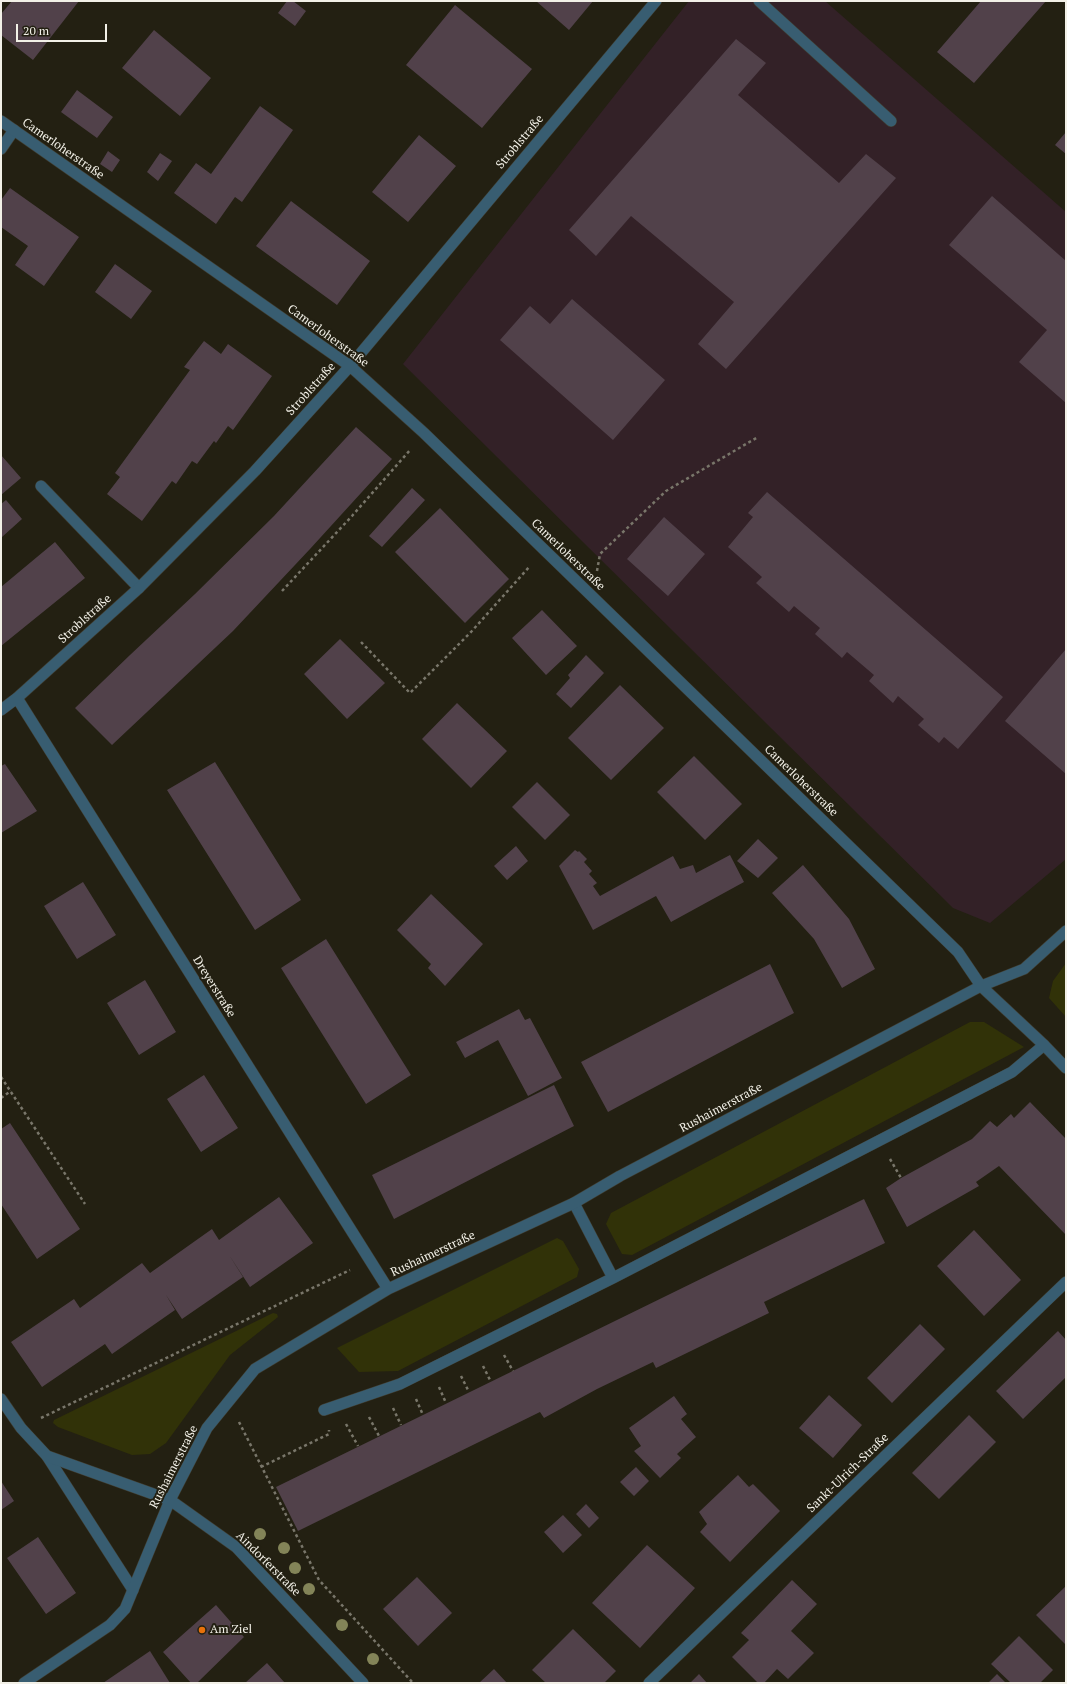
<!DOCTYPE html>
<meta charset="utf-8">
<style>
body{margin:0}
#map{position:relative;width:1067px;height:1684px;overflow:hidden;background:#232012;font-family:"PT Serif",serif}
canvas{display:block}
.frame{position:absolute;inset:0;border:2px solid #f2f0e7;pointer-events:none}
.scale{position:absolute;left:16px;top:24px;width:91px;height:18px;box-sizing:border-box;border:2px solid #f2f0e7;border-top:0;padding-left:5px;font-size:12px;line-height:14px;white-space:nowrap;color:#f2f0e7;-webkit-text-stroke:3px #232012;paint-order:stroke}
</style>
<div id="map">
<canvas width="1067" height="1684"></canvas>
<div class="frame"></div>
<div class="scale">20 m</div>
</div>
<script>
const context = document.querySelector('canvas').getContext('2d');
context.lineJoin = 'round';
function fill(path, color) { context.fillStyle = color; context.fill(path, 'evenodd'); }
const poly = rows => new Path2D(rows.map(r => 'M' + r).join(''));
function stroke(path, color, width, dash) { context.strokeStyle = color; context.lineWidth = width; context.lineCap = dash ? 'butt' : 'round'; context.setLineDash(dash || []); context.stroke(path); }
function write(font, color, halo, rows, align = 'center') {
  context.font = font + ' "PT Serif",serif'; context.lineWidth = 4; context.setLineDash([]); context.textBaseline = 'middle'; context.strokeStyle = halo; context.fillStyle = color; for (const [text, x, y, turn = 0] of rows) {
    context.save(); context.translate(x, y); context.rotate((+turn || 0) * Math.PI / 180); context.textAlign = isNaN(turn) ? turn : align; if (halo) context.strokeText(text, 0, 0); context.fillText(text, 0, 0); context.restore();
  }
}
fill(poly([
 [689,1,825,1,1066,212,1066,859,990,923,953,908,403,364]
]), '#332127');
fill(poly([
 [1066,963,1066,1017,1049,998,1053,981],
 [970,1022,984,1022,1024,1047,632,1255,622,1254,606,1224,611,1213],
 [557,1238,563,1241,579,1269,577,1277,398,1371,359,1372,337,1348],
 [273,1313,277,1314,278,1317,230,1355,166,1443,150,1454,132,1455,58,1427,53,1423,54,1420]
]), '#313208');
fill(poly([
 [12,1,79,1,33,60,1,35,1,14],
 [287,1,293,1,306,11,295,26,278,13],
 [536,1,593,1,569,30],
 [981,1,1046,1,974,83,937,52],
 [455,5,532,69,482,128,406,65],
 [154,30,211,78,180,116,122,68],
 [736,39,766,63,738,95,839,183,866,154,896,178,726,369,698,344,734,302,631,216,596,256,569,230],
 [77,90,113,117,97,138,61,112],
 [260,106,293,130,242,202,235,197,216,224,174,193,196,163,211,174],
 [1066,132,1066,154,1055,145],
 [419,135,456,166,408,222,372,192],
 [108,151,120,160,112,172,100,164],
 [160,153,172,161,158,181,147,172],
 [10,188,79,237,44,286,15,265,28,246,1,227,1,200],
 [992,196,1066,261,1066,403,1019,362,1047,330,949,245],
 [291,201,370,261,337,305,256,246],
 [115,264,152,291,131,319,95,292],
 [572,299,665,380,613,440,500,340,530,306,550,324],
 [204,341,221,354,228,344,272,376,233,430,228,426,216,443,214,441,197,464,192,461,176,484,172,481,142,521,107,494,120,477,115,473,190,370,184,367],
 [356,427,392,459,310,549,233,631,112,745,75,708,130,655,195,594,274,516],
 [1,455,21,478,1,495],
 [412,488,425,500,382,547,369,536],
 [767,492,1003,697,958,749,944,737,939,743,918,725,924,719,898,696,893,703,869,681,874,675,847,652,842,658,815,634,820,628,794,606,789,612,756,583,762,577,728,547,753,517,748,513],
 [6,500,22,519,2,537,1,504],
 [440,508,509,579,465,623,395,552],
 [664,517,705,554,668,596,627,559],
 [55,542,85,578,1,646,1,587],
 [542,610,577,646,546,675,512,638],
 [340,639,385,683,347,719,304,674],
 [1066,649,1066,774,1005,721],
 [586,655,604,673,571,708,556,694,570,678,568,675],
 [620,685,664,728,611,780,568,738],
 [457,703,507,751,471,788,422,739],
 [694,756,742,804,705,840,657,792],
 [215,762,301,900,255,930,167,790],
 [5,764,37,811,1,833,1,766],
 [537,782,570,815,545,840,512,807],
 [758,839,778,858,758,878,737,861],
 [516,846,528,861,507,880,494,866],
 [575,850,578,852,579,851,587,859,584,862,592,871,589,874,597,883,593,886,600,896,673,856,680,869,693,865,696,873,730,855,744,882,671,922,656,896,593,930,559,866],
 [803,865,849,919,875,969,842,988,814,939,772,893],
 [83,882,116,935,77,959,44,906],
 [431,894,483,944,445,986,428,968,431,964,397,930],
 [326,939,411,1075,366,1104,281,968],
 [770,964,794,1013,608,1112,581,1062],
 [145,980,176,1032,139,1055,107,1003],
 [519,1009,525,1020,530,1018,562,1078,528,1096,498,1040,465,1058,456,1042],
 [204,1075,238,1128,201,1152,167,1099],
 [554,1085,574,1126,394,1219,372,1175],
 [1030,1102,1066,1139,1066,1235,999,1166,976,1182,979,1186,907,1227,886,1188,901,1178,972,1139,990,1121,997,1127,1011,1114,1014,1118],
 [10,1123,80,1229,37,1259,1,1204,1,1129],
 [279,1197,313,1243,250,1287,229,1255,243,1277,182,1319,166,1295,175,1310,112,1354,105,1344,42,1387,11,1342,74,1299,80,1308,142,1263,150,1273,212,1229,219,1240],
 [864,1199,885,1243,764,1302,769,1313,656,1368,653,1362,597,1389,544,1418,540,1412,298,1531,276,1487],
 [974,1230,1021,1280,984,1316,937,1266],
 [920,1324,945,1349,892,1403,867,1378],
 [1058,1331,1066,1340,1066,1377,1023,1419,996,1391],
 [829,1395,862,1425,833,1458,799,1428],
 [674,1396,687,1414,681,1419,696,1437,677,1454,681,1458,660,1478,634,1451,641,1446,629,1428],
 [969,1415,996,1442,939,1499,912,1473],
 [636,1467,649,1481,634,1496,620,1482],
 [738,1475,749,1487,753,1484,780,1511,730,1562,700,1532,707,1524,699,1512],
 [1,1481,14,1501,1,1510],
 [586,1504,599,1518,589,1528,576,1514],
 [563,1515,582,1535,563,1553,544,1532],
 [38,1537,76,1593,46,1614,7,1558],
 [647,1545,695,1588,640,1648,592,1603],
 [417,1577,452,1613,418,1646,383,1609],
 [792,1580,817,1604,791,1631,814,1653,788,1679,777,1669,764,1683,758,1683,732,1657,749,1640,741,1633],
 [1066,1586,1066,1645,1036,1615],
 [216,1605,244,1637,197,1683,191,1683,163,1652],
 [573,1629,616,1671,604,1683,546,1683,532,1670],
 [1019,1636,1053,1670,1040,1683,1011,1683,991,1664],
 [150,1651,170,1683,103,1683],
 [267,1663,285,1683,245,1683],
 [494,1669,507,1683,479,1683],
 [699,1674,707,1683,690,1683],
 [997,1674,1006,1683,988,1683]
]), '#51414a');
const service = poly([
 [759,1,891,121],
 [1,149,14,130],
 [41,486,139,588],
 [574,1203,613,1278],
 [324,1410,400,1384,613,1278,1012,1072,1044,1045],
 [47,1456,133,1590]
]);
const minor = poly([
 [1,121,350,366,424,433,958,952,981,986,1044,1045,1066,1068],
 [17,698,388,1289],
 [1,710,17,698,139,588,255,471,350,366,656,1],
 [1,1399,21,1428,47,1456,170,1500,236,1547,363,1683],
 [24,1683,110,1625,125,1609,170,1500,207,1428,255,1369,388,1289,574,1203,620,1176,981,986,1024,969,1066,931],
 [649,1683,1066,1282]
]);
stroke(service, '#403d30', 12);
stroke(minor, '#403d30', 12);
stroke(poly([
 [597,571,600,554,666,491,758,437],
 [282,591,352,516,411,449],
 [361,642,410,693,471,632,530,566],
 [1,1077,85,1204],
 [1,1098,11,1091],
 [890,1159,901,1178],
 [504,1355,513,1371],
 [483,1366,491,1382],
 [461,1376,469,1392],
 [439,1387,446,1403],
 [416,1399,423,1415],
 [393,1408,401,1425],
 [369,1417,379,1436],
 [41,1418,350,1270],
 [239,1422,319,1580,413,1683],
 [346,1424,358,1446],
 [261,1467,329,1434,329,1430]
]), '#79766a', 2.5, [3, 3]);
stroke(service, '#385d71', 11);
stroke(minor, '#385d71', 11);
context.fillStyle = '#838458';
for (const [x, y] of [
 [260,1534],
 [284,1548],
 [295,1568],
 [309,1589],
 [342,1625],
 [373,1659]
]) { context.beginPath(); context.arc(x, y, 6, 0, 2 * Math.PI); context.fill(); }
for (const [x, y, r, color] of [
 [202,1630,4,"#e8710a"]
]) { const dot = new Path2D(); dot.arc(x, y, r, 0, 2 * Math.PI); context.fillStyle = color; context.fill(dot); stroke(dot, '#232012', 1.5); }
write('12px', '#f2f0e7', '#232012', [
 ["Stroblstraße",520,142,-50],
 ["Camerloherstraße",63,149,35],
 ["Camerloherstraße",328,336,36],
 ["Stroblstraße",311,389,-48],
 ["Camerloherstraße",568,555,44],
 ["Stroblstraße",85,619,-42],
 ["Camerloherstraße",801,781,44],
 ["Dreyerstraße",214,987,58],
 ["Rushaimerstraße",721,1108,-28],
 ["Rushaimerstraße",433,1254,-25],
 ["Rushaimerstraße",174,1467,-63],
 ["Sankt-Ulrich-Straße",848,1473,-44],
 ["Aindorferstraße",268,1564,45]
]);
write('12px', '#f2f0e7', '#232012', [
 ["Am Ziel",210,1630]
], 'left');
</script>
